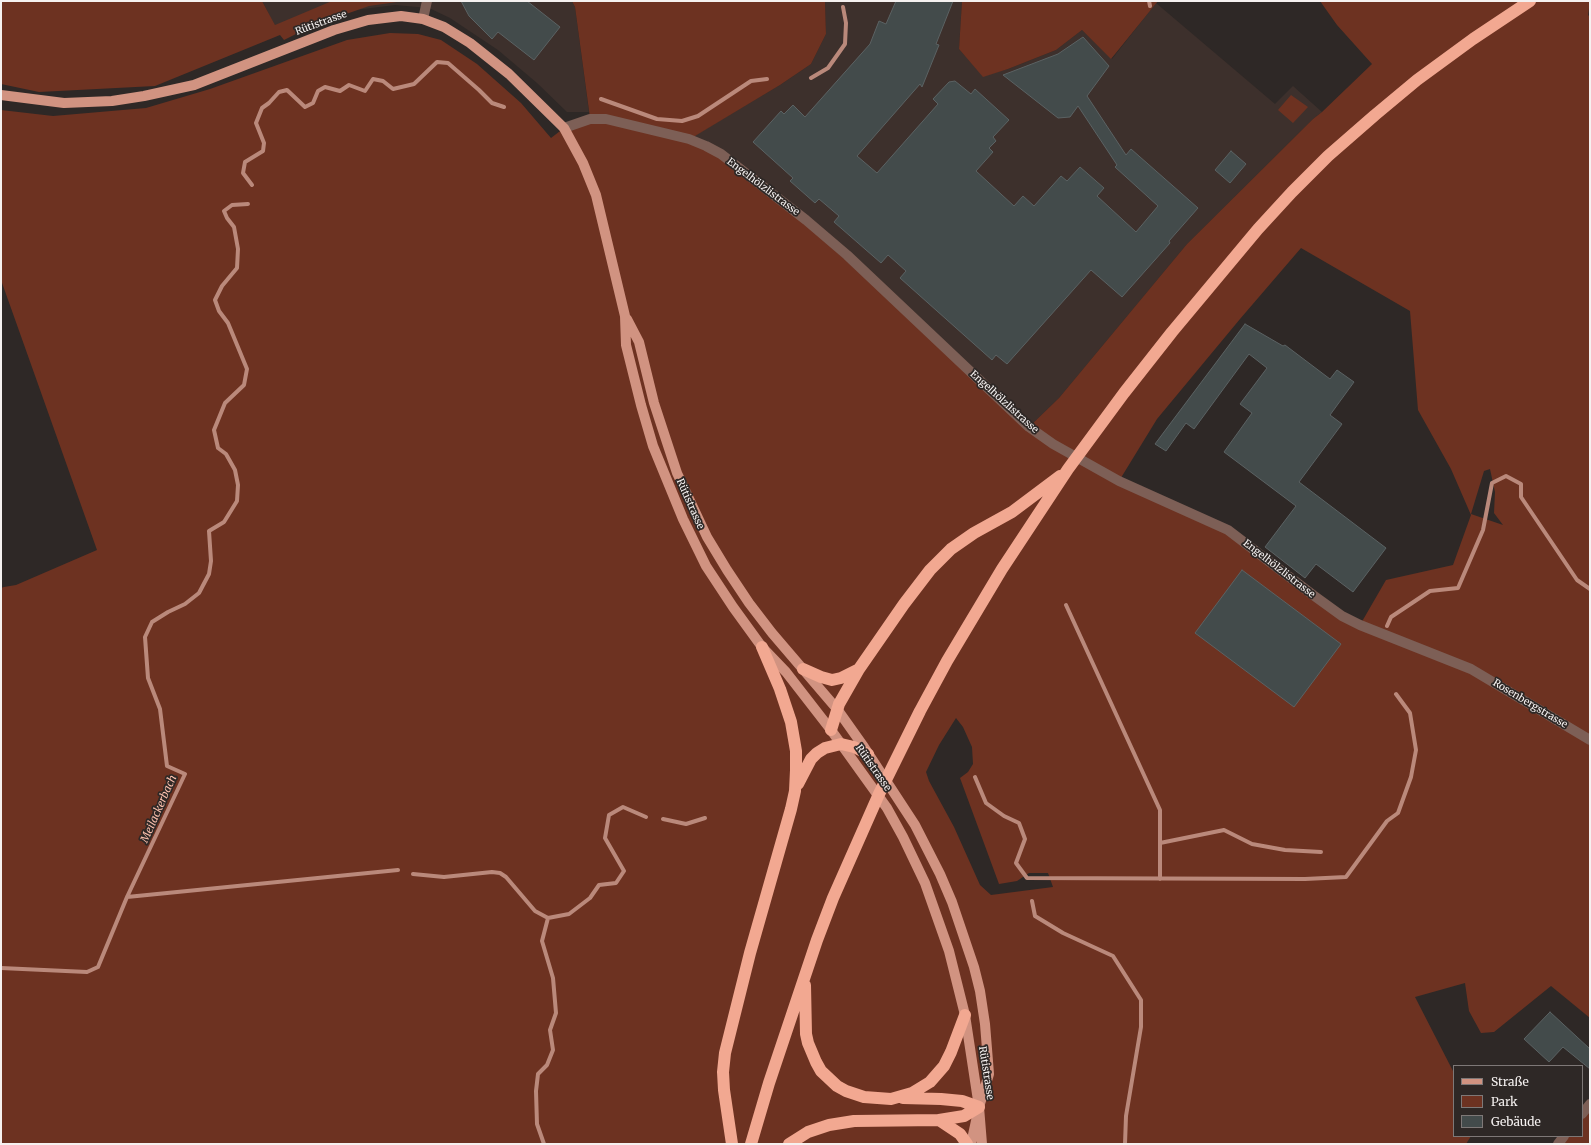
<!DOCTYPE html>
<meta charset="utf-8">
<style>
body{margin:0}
#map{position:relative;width:1591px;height:1145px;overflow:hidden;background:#2e2826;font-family:Merriweather,serif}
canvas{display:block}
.frame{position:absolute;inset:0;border:2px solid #f5f1f0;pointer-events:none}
.legend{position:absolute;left:1453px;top:1065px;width:130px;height:72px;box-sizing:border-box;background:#2e2826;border:1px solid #7e7877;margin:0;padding:5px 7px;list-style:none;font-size:12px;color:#f5f1f0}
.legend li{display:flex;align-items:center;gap:8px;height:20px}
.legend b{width:20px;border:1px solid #7e7877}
</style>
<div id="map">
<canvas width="1591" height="1145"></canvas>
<div class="frame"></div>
<ul class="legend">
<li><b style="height:5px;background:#d19381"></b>Straße</li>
<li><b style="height:11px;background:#6d3221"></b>Park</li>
<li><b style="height:11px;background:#434b4b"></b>Gebäude</li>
</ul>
</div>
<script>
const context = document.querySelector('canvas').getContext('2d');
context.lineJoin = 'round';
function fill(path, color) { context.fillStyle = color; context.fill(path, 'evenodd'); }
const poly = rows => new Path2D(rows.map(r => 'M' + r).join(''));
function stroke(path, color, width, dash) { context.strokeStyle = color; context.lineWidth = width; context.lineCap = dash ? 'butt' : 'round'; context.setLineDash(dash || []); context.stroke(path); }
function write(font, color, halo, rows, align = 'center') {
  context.font = font + ' Merriweather,serif'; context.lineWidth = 3.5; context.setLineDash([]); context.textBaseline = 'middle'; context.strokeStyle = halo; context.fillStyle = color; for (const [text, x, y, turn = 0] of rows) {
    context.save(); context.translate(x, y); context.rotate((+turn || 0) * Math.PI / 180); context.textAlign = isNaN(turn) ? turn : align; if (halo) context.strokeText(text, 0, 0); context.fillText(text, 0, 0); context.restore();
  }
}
fill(poly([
 [262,1,572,1,575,7,589,112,567,112,537,83,498,50,450,18,429,8,395,5,355,10,280,35],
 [825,1,962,1,959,49,983,76,1008,69,1056,50,1082,30,1112,59,1156,3,1275,104,1293,86,1322,112,1313,119,1187,244,1059,398,1029,427,689,139,780,85,811,64,826,34]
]), '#3d302c');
fill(poly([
 [1,1,262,1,275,25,332,1,404,1,369,6,312,26,284,40,280,35,155,86,39,92,1,84],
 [572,1,825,1,826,34,811,64,780,85,690,139,771,192,1029,427,1059,398,1187,244,1313,119,1322,112,1372,64,1337,25,1320,1,1590,1,1588,16,1590,14,1590,1018,1551,986,1494,1032,1481,1033,1469,1011,1465,983,1415,997,1454,1073,1454,1136,1471,1136,1466,1144,1,1144,1,588,4,587,16,585,97,550,1,280,1,110,53,116,146,108,210,89,347,40,390,33,418,34,441,40,477,64,521,103,551,138,564,128,590,118,575,7],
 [1301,248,1410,311,1418,410,1451,469,1471,515,1453,565,1386,580,1360,625,1228,530,1119,481,1157,419,1240,319],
 [1490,469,1495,492,1494,513,1503,525,1471,514,1484,471],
 [956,718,963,727,972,747,973,764,968,772,960,778,999,884,1017,881,1029,873,1048,873,1053,887,991,895,980,885,954,827,929,781,926,772,939,745],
 [962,1,1158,1,1111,59,1082,30,1056,50,1008,69,983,77,959,49],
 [1291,95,1308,107,1293,123,1278,110],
 [1590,1104,1590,1144,1558,1144,1564,1136,1582,1136,1582,1114]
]), '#6d3221');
stroke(poly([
 [1149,1,1150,6],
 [811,78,828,68,845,44,846,23,843,7],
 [601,99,657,119,682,121,698,116,751,81,767,79],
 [252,185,243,173,245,162,263,151,264,143,256,123,262,108,269,103,279,92,287,90,305,107,313,103,318,91,325,87,340,91,349,85,365,91,373,79,383,81,393,89,414,84,437,62,448,63,479,90,492,103,504,107],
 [1066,605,1160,810,1160,879],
 [1387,626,1391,617,1430,591,1458,588,1483,530,1492,483,1506,476,1521,484,1521,497,1577,580,1590,589],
 [975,777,986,803,1004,816,1019,823,1025,839,1016,863,1027,878,1305,879,1346,877,1387,821,1398,813,1411,777,1416,750,1410,713,1396,694],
 [663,819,686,824,705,818],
 [1160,843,1224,830,1252,844,1285,850,1321,852],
 [413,874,444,877,492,872,500,873,506,877,535,911,548,918,569,914,590,898,599,885,616,883,624,871,605,838,609,815,623,807,646,817],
 [127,897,398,870],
 [1032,901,1035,916,1063,933,1113,956,1141,1000,1141,1027,1126,1116,1125,1144],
 [1,968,87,972,98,967,127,897,185,774,167,766,160,709,148,678,145,637,152,622,168,612,185,604,199,593,209,574,211,561,209,531,224,522,237,501,238,485,235,470,226,454,218,448,214,430,225,403,244,385,247,369,228,323,219,311,215,300,222,286,237,268,238,249,234,227,227,218,224,211,232,205,248,204],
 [544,1144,537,1124,536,1091,538,1074,547,1065,553,1050,550,1030,556,1013,553,978,542,941,548,918]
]), '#ba897b', 4);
const building = poly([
 [461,1,527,1,560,27,534,60,498,32,492,39,469,16,461,1],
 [896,1,953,1,936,44,939,45,922,87,920,84,857,156,877,173,938,104,933,99,949,82,955,81,971,94,975,89,1009,120,993,137,996,141,989,148,993,152,976,171,1014,206,1023,196,1034,206,1061,176,1067,181,1080,167,1104,188,1097,196,1136,232,1158,206,1115,167,1117,165,1078,106,1070,117,1058,118,1003,75,1058,54,1083,37,1109,66,1087,96,1126,155,1131,149,1198,208,1169,241,1170,243,1122,297,1091,270,1007,364,996,355,992,360,900,278,906,271,888,255,881,263,834,222,839,216,819,199,815,203,790,181,793,178,753,142,781,111,784,114,793,105,805,117,870,44,879,21,886,24,896,1],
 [1231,151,1246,164,1230,183,1215,170,1231,151],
 [1245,324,1283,346,1285,345,1330,379,1337,370,1354,382,1330,415,1342,424,1299,482,1386,548,1353,592,1316,564,1305,578,1265,547,1296,506,1224,452,1252,413,1240,404,1267,368,1249,354,1194,429,1186,423,1166,451,1155,444,1245,324],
 [1242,570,1341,644,1294,707,1195,633,1242,570],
 [1550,1012,1590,1049,1590,1069,1563,1047,1549,1062,1524,1039,1550,1012]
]);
fill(building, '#434b4b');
stroke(building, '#5b6263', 1);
stroke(poly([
 [423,19,427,1],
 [564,128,590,119,606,119,689,139,706,146,721,154,806,220,847,255,1029,427,1053,444,1119,481,1228,530,1313,595,1342,616,1360,625,1471,669,1590,740],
 [1582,1114,1590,1104],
 [1558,1144,1564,1136]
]), '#7d5f56', 10);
stroke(poly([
 [1,95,64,103,112,101,144,96,194,85,334,30,368,20,401,16,423,19,444,27,470,43,509,74,564,128,583,163,596,195,625,316,626,345,641,405,653,446,683,519,706,566,733,607,762,647,786,672,831,730,887,808,903,837,925,883,949,951,965,1015,979,1107,982,1144],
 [627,319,639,342,654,403,677,473,707,537,727,570,749,603,772,633,837,709,864,747,915,825,940,874,952,902,974,967,980,991,985,1024,989,1074,979,1107,971,1144]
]), '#d19381', 10);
stroke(poly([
 [803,669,821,677,832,680,841,678,859,669],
 [831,730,839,704,859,669,904,604,930,570,951,549,974,533,1012,512,1060,476],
 [798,784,811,759,817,753,825,748,841,744,854,747,868,754],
 [805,985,806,1034,808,1043,816,1062,821,1071,837,1086,846,1091,864,1097,891,1099,912,1093,930,1082,944,1066,951,1052,965,1015],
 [903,1098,941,1099,962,1101,979,1107],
 [939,1120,960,1134,967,1144],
 [732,1144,724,1090,723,1072,725,1053,750,953,791,809,795,791,796,770,796,751,791,722,780,689,762,647],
 [751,1144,769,1083,817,940,833,898,879,794,920,711,947,661,1002,569,1068,469,1124,393,1172,332,1258,229,1292,192,1328,156,1375,115,1417,80,1473,39,1530,1],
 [789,1144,808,1132,829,1125,854,1121,939,1120,964,1116,979,1107]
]), '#f2a891', 12);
write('10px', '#f5f1f0', '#2e2826', [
 ["Rütistrasse",321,23,-20],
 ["Engelhölzlistrasse",763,187,37],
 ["Engelhölzlistrasse",1004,402,42],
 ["Rütistrasse",690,504,66],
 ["Engelhölzlistrasse",1279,569,38],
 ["Rosenbergstrasse",1530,704,31],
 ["Rütistrasse",873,768,55],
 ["Rütistrasse",986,1073,81]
]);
write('italic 11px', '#fbbfac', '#2e2826', [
 ["Meilackerbach",159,809,-66]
]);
</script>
